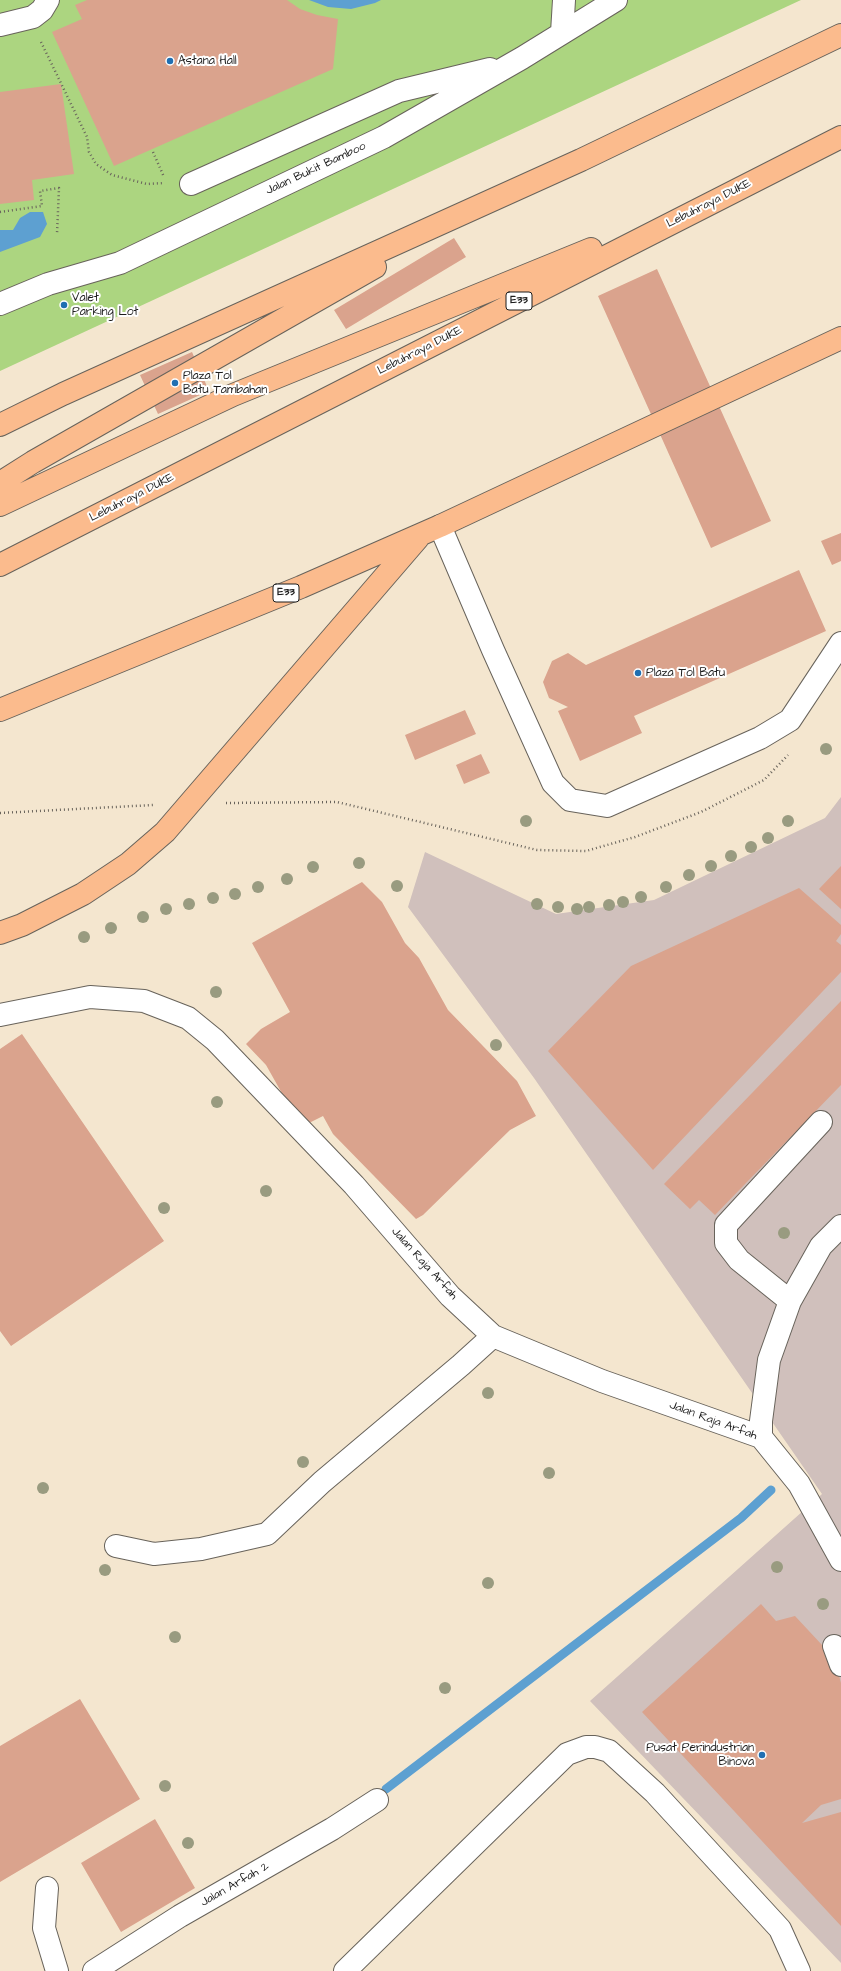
<!DOCTYPE html>
<style>
body{margin:0}
canvas{display:block;background:#f4e6cf}
</style>
<canvas width="841" height="1971"></canvas>
<script>
const context = document.querySelector('canvas').getContext('2d');
context.lineJoin = 'round';
function fill(path, color) { context.fillStyle = color; context.fill(path, 'evenodd'); }
const poly = rows => new Path2D(rows.map(r => 'M' + r).join(''));
function stroke(path, color, width, dash) { context.strokeStyle = color; context.lineWidth = width; context.lineCap = dash ? 'butt' : 'round'; context.setLineDash(dash || []); context.stroke(path); }
function write(font, color, halo, rows, align = 'center') {
  context.font = font + ' "Architects Daughter",sans-serif'; context.lineWidth = 4; context.setLineDash([]); context.textBaseline = 'middle'; context.strokeStyle = halo; context.fillStyle = color; for (const [text, x, y, turn = 0] of rows) {
    context.save(); context.translate(x, y); context.rotate((+turn || 0) * Math.PI / 180); context.textAlign = isNaN(turn) ? turn : align; if (halo) context.strokeText(text, 0, 0); context.fillText(text, 0, 0); context.restore();
  }
}
fill(poly([
 [841,797,841,1963,590,1701,822,1494,534,1078,408,907,425,852,556,914,654,900,825,818]
]), '#d0c0bc');
fill(poly([
 [0,0,801,0,0,371]
]), '#acd580');
fill(poly([
 [309,0,381,0,375,3,351,9,328,7],
 [30,212,43,212,47,224,40,237,0,252,0,230,13,230,20,218]
]), '#5da0d1');
stroke(poly([
 [386,1789,741,1518,771,1490]
]), '#5da0d1', 9);
fill(poly([
 [87,0,287,0,300,9,317,15,338,19,333,69,114,166,52,32,82,19,75,5],
 [61,84,74,174,32,180,34,200,0,204,0,92],
 [454,238,466,257,346,329,334,310],
 [657,269,771,521,711,548,598,296],
 [192,352,209,391,158,414,140,375],
 [841,533,841,561,832,565,821,541],
 [799,570,826,631,634,716,642,733,580,761,558,711,568,707,549,698,543,682,552,661,568,653,586,665],
 [465,710,476,734,415,760,405,735],
 [481,754,490,773,464,784,456,765],
 [841,866,841,909,819,889],
 [362,882,382,902,405,943,419,958,448,1010,517,1081,536,1116,510,1130,423,1215,416,1219,333,1134,323,1116,301,1127,266,1065,246,1044,261,1029,290,1012,252,943],
 [799,888,841,925,841,934,836,941,841,945,841,972,653,1170,548,1051,631,966],
 [841,1001,841,1085,715,1215,699,1200,690,1209,664,1184],
 [22,1034,164,1241,11,1346,0,1331,0,1049],
 [761,1604,776,1621,795,1616,822,1645,826,1659,838,1672,841,1683,841,1799,821,1805,802,1823,841,1812,841,1926,642,1712],
 [80,1699,140,1799,0,1882,0,1746],
 [155,1819,195,1888,121,1932,81,1863]
]), '#daa38d');
const minor = poly([
 [0,25,33,17,42,10,48,0],
 [562,33,564,0],
 [191,184,399,91,490,69],
 [0,304,48,284,120,263,384,137,522,58,616,0],
 [440,526,493,650,553,783,570,800,607,806,760,738,790,720,841,643],
 [0,1015,90,997,144,1001,188,1018,215,1040,354,1185,450,1296,493,1336,602,1381,761,1437,799,1484,841,1560],
 [790,1301,739,1260,726,1243,726,1225,821,1122],
 [761,1437,761,1421,769,1360,790,1301,821,1246,841,1226],
 [116,1546,154,1554,201,1549,267,1534,322,1482,461,1365,493,1336],
 [834,1646,841,1665],
 [47,1888,44,1928,57,1971],
 [94,1971,180,1916,332,1829,377,1800],
 [345,1971,567,1754,586,1747,595,1747,609,1751,655,1793,780,1929,799,1971]
]);
const highway = poly([
 [0,425,63,394,581,160,841,35],
 [0,483,33,462,375,267],
 [0,505,233,395,591,249],
 [0,565,841,137],
 [0,710,301,587,440,526,841,338],
 [0,933,22,925,83,894,128,864,165,832,418,538]
]);
stroke(minor, '#68635b', 24);
stroke(highway, '#68635b', 24);
stroke(poly([
 [41,42,87,137,89,152,96,164,112,175,147,184,164,183],
 [153,152,164,177],
 [0,212,42,206,40,191,59,188,57,234],
 [226,803,337,802,537,850,586,851,635,837,701,812,764,780,788,755],
 [0,813,153,805]
]), '#68635b', 2.5, [1, 3]);
stroke(minor, '#fff', 22);
stroke(highway, '#fbbb8d', 22);
context.fillStyle = '#999b80';
for (const [x, y] of [
 [826,749],
 [526,821],
 [788,821],
 [768,838],
 [751,847],
 [731,856],
 [359,863],
 [711,866],
 [313,867],
 [689,875],
 [287,879],
 [397,886],
 [258,887],
 [666,887],
 [235,894],
 [641,897],
 [213,898],
 [623,902],
 [189,904],
 [537,904],
 [609,905],
 [558,907],
 [589,907],
 [166,909],
 [577,909],
 [143,917],
 [111,928],
 [84,937],
 [216,992],
 [496,1045],
 [217,1102],
 [266,1191],
 [164,1208],
 [784,1233],
 [488,1393],
 [303,1462],
 [549,1473],
 [43,1488],
 [777,1567],
 [105,1570],
 [488,1583],
 [823,1604],
 [175,1637],
 [445,1688],
 [165,1786],
 [188,1843]
]) { context.beginPath(); context.arc(x, y, 6, 0, 2 * Math.PI); context.fill(); }
for (const [x, y, r, color] of [
 [170,61,4,"#1f6fb2"],
 [64,305,4,"#1f6fb2"],
 [175,383,4,"#1f6fb2"],
 [638,673,4,"#1f6fb2"],
 [762,1755,4,"#1f6fb2"]
]) { const dot = new Path2D(); dot.arc(x, y, r, 0, 2 * Math.PI); context.fillStyle = color; context.fill(dot); stroke(dot, '#fff', 1.5); }
for (const [x, y, w] of [
 [519,301,26],
 [286,593,26]
]) { const box = new Path2D(); box.roundRect(x - w / 2, y - 9, w, 18, 3); context.fillStyle = '#fff'; context.fill(box); stroke(box, '#1c1c1c', 1); }
write('bold 11px', '#1c1c1c', null, [
 ["E33",519,301],
 ["E33",286,593]
]);
write('12px', '#1c1c1c', '#fff', [
 ["Astana Hall",178,61],
 ["Valet",72,298],
 ["Parking Lot",72,312],
 ["Plaza Tol",183,376],
 ["Batu Tambahan",183,390],
 ["Plaza Tol Batu",646,673],
 ["Pusat Perindustrian",754,1748,"right"],
 ["Binova",754,1762,"right"]
], 'left');
write('12px', '#1c1c1c', '#fff', [
 ["Jalan Bukit Bamboo",316,169,-25],
 ["Lebuhraya DUKE",709,204,-27],
 ["Lebuhraya DUKE",420,351,-27],
 ["Lebuhraya DUKE",132,498,-27],
 ["Jalan Raja Arfah",424,1264,48],
 ["Jalan Raja Arfah",713,1421,20],
 ["Jalan Arfah 2",235,1885,-30]
]);
</script>
